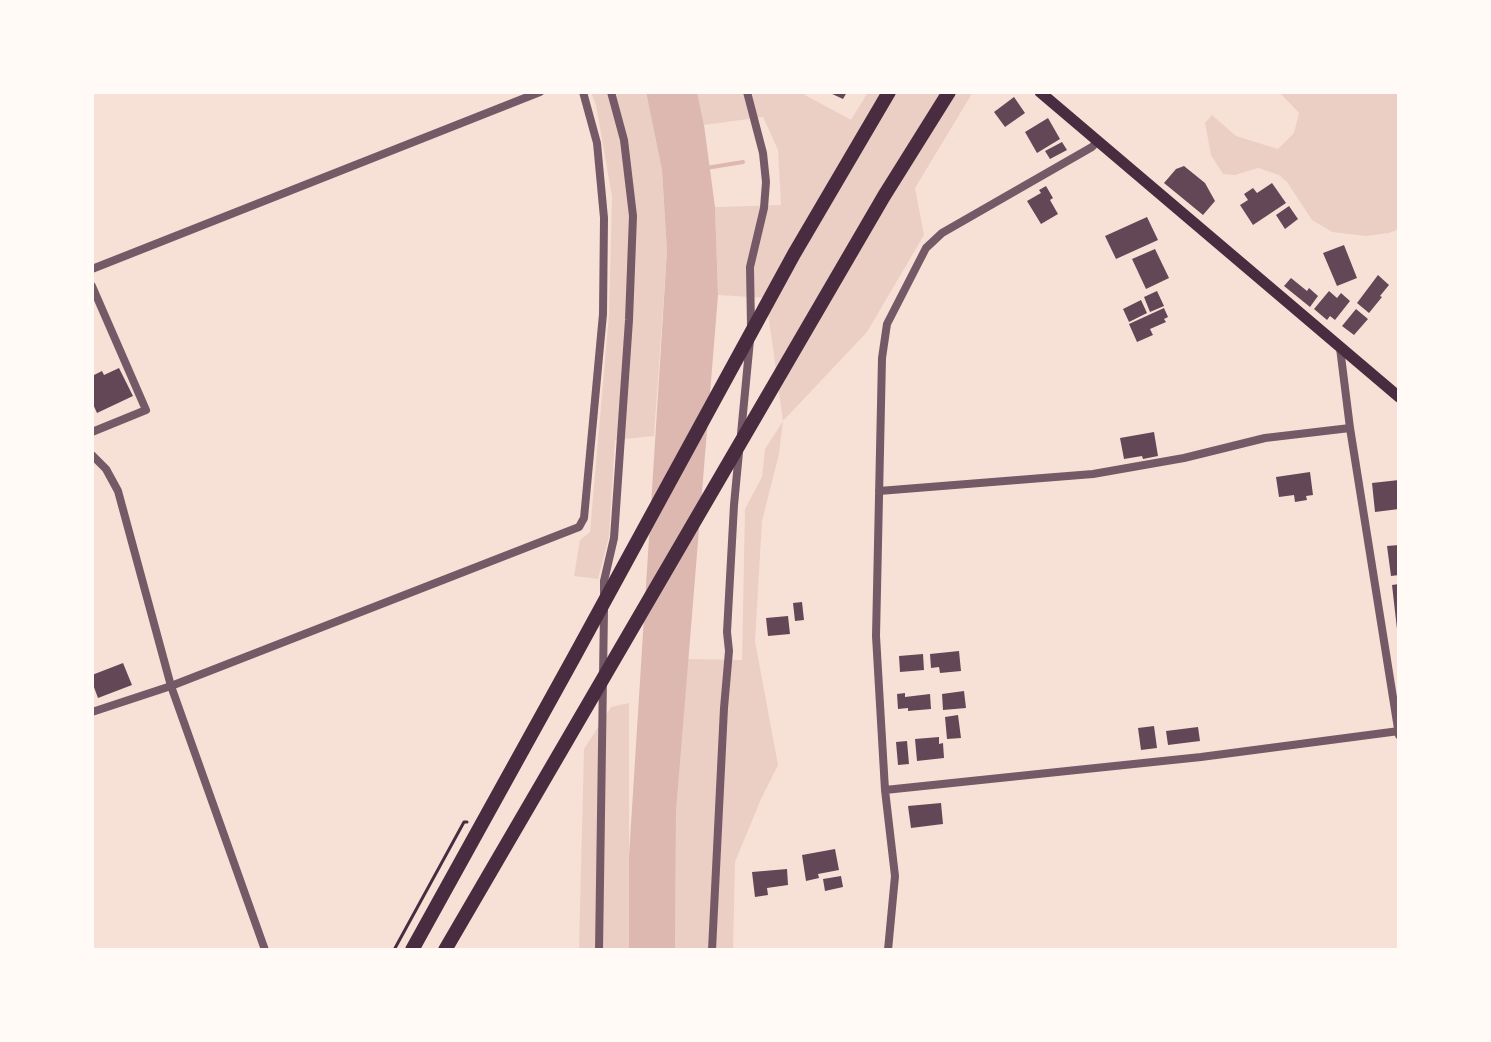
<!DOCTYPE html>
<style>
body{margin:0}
#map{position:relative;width:1491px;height:1042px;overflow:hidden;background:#f7e1d7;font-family:Lato,sans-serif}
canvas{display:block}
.frame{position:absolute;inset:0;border:94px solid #fffaf5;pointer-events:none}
</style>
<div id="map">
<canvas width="1491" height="1042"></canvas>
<div class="frame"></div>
</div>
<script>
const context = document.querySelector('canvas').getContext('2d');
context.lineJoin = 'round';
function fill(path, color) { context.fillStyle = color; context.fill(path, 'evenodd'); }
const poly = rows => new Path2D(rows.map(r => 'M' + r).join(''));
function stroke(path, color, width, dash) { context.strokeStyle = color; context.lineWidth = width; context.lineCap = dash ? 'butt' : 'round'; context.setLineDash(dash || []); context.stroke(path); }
fill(poly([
 [591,92,646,92,662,170,667,251,654,436,615,440,609,537,598,579,574,576,580,540,590,532,609,314,612,197,596,105],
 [697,92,805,92,805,95,851,120,868,92,973,92,915,188,924,235,867,332,783,421,779,454,762,521,755,641,778,765,761,799,735,862,733,950,675,950,676,812,688,659,742,660,745,509,762,477,765,449,783,421,766,298,718,295,715,207,781,205,778,150,763,117,704,125],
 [1279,92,1399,92,1399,229,1389,233,1366,236,1332,232,1312,220,1287,182,1279,175,1258,168,1235,175,1223,174,1211,155,1205,123,1212,115,1236,136,1278,149,1294,133,1299,113],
 [629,703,629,950,579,950,584,749,611,707]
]), '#ebcfc5');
fill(poly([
 [646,92,697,92,704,125,715,207,718,295,676,812,675,950,629,950,629,856,667,251,662,170]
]), '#dcb8b0');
stroke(poly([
 [706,168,743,162]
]), '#dcb8b0', 4);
fill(poly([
 [828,92,847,92,843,99],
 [1014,97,1025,113,1005,127,994,112],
 [1048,118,1060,139,1037,153,1025,132],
 [1062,142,1067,150,1050,159,1045,151],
 [1184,166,1205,183,1215,201,1203,215,1164,183,1176,169],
 [1272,183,1286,203,1253,225,1240,205,1248,200,1244,194,1253,188,1257,193],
 [1046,186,1053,198,1050,200,1058,214,1041,224,1027,201,1041,193,1039,190],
 [1289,206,1298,219,1285,229,1276,215],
 [1147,217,1158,240,1116,259,1105,236],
 [1344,245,1357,278,1337,286,1323,253],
 [1155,249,1169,278,1146,289,1132,259],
 [1378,275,1389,285,1380,296,1382,297,1369,313,1357,303],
 [1291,278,1307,291,1309,288,1318,296,1310,307,1284,286],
 [1157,291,1164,306,1150,312,1144,297],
 [1329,291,1337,298,1341,293,1350,301,1335,320,1330,316,1327,320,1314,309],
 [1141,300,1147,313,1129,322,1123,309],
 [1164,308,1168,317,1164,319,1166,322,1150,329,1153,335,1137,342,1129,324],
 [1356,309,1368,319,1354,335,1342,326],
 [119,368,133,396,97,413,92,402,92,376,102,371,104,375],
 [1154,432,1158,456,1143,459,1142,456,1124,459,1120,438],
 [1310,472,1313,495,1306,496,1307,500,1295,502,1294,495,1279,497,1276,477],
 [1399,480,1399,509,1375,512,1372,483],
 [1399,545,1399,575,1391,576,1387,546],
 [1399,584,1399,629,1397,629,1392,585],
 [802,602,804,620,795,621,793,603],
 [788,616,790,634,768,636,766,618],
 [959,651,961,671,940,673,939,667,931,668,930,654],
 [923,654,924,670,900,672,899,656],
 [123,663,132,685,98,698,92,682,92,675],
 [964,691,966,708,943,710,942,694],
 [905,693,905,697,930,694,931,709,908,711,908,708,898,709,897,694],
 [958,715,961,738,947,739,945,717],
 [1154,726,1157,748,1141,750,1138,728],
 [1198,727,1200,741,1168,745,1166,731],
 [939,737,939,744,943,743,944,758,917,761,915,739],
 [907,741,909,764,898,765,896,742],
 [941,803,943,824,911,828,908,806],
 [835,849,839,870,818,874,819,878,806,881,802,855],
 [787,869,788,885,767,888,768,895,755,897,752,872],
 [841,876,843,887,825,891,823,879]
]), '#644757');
stroke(poly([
 [394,950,464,822,467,822]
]), '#4a2c40', 3);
stroke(poly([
 [747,92,763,153,766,182,764,208,750,267,751,327],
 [92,269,540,92],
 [92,286,146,410,92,432],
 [1340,348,1350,428,1399,735],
 [741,434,750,340],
 [92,455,106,469,118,491,171,686,265,950],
 [879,491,1093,474,1184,458,1265,438,1350,428],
 [604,595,604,581,614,538,629,320,633,216,624,140,611,92],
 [92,712,171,686,579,527,584,518,603,314,604,218,597,143,583,92],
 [885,790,1201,757,1399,731],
 [599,950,604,609],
 [712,950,724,708,729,651,727,632,734,505,739,452],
 [888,950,895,876,885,790,876,636,882,358,887,324,926,248,942,233,1092,147,1098,141]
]), '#755966', 8);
stroke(poly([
 [1040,92,1399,397]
]), '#4a2c40', 11);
stroke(poly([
 [412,950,573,659,794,254,889,92],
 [445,950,884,196,949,92]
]), '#4a2c40', 14);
</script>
